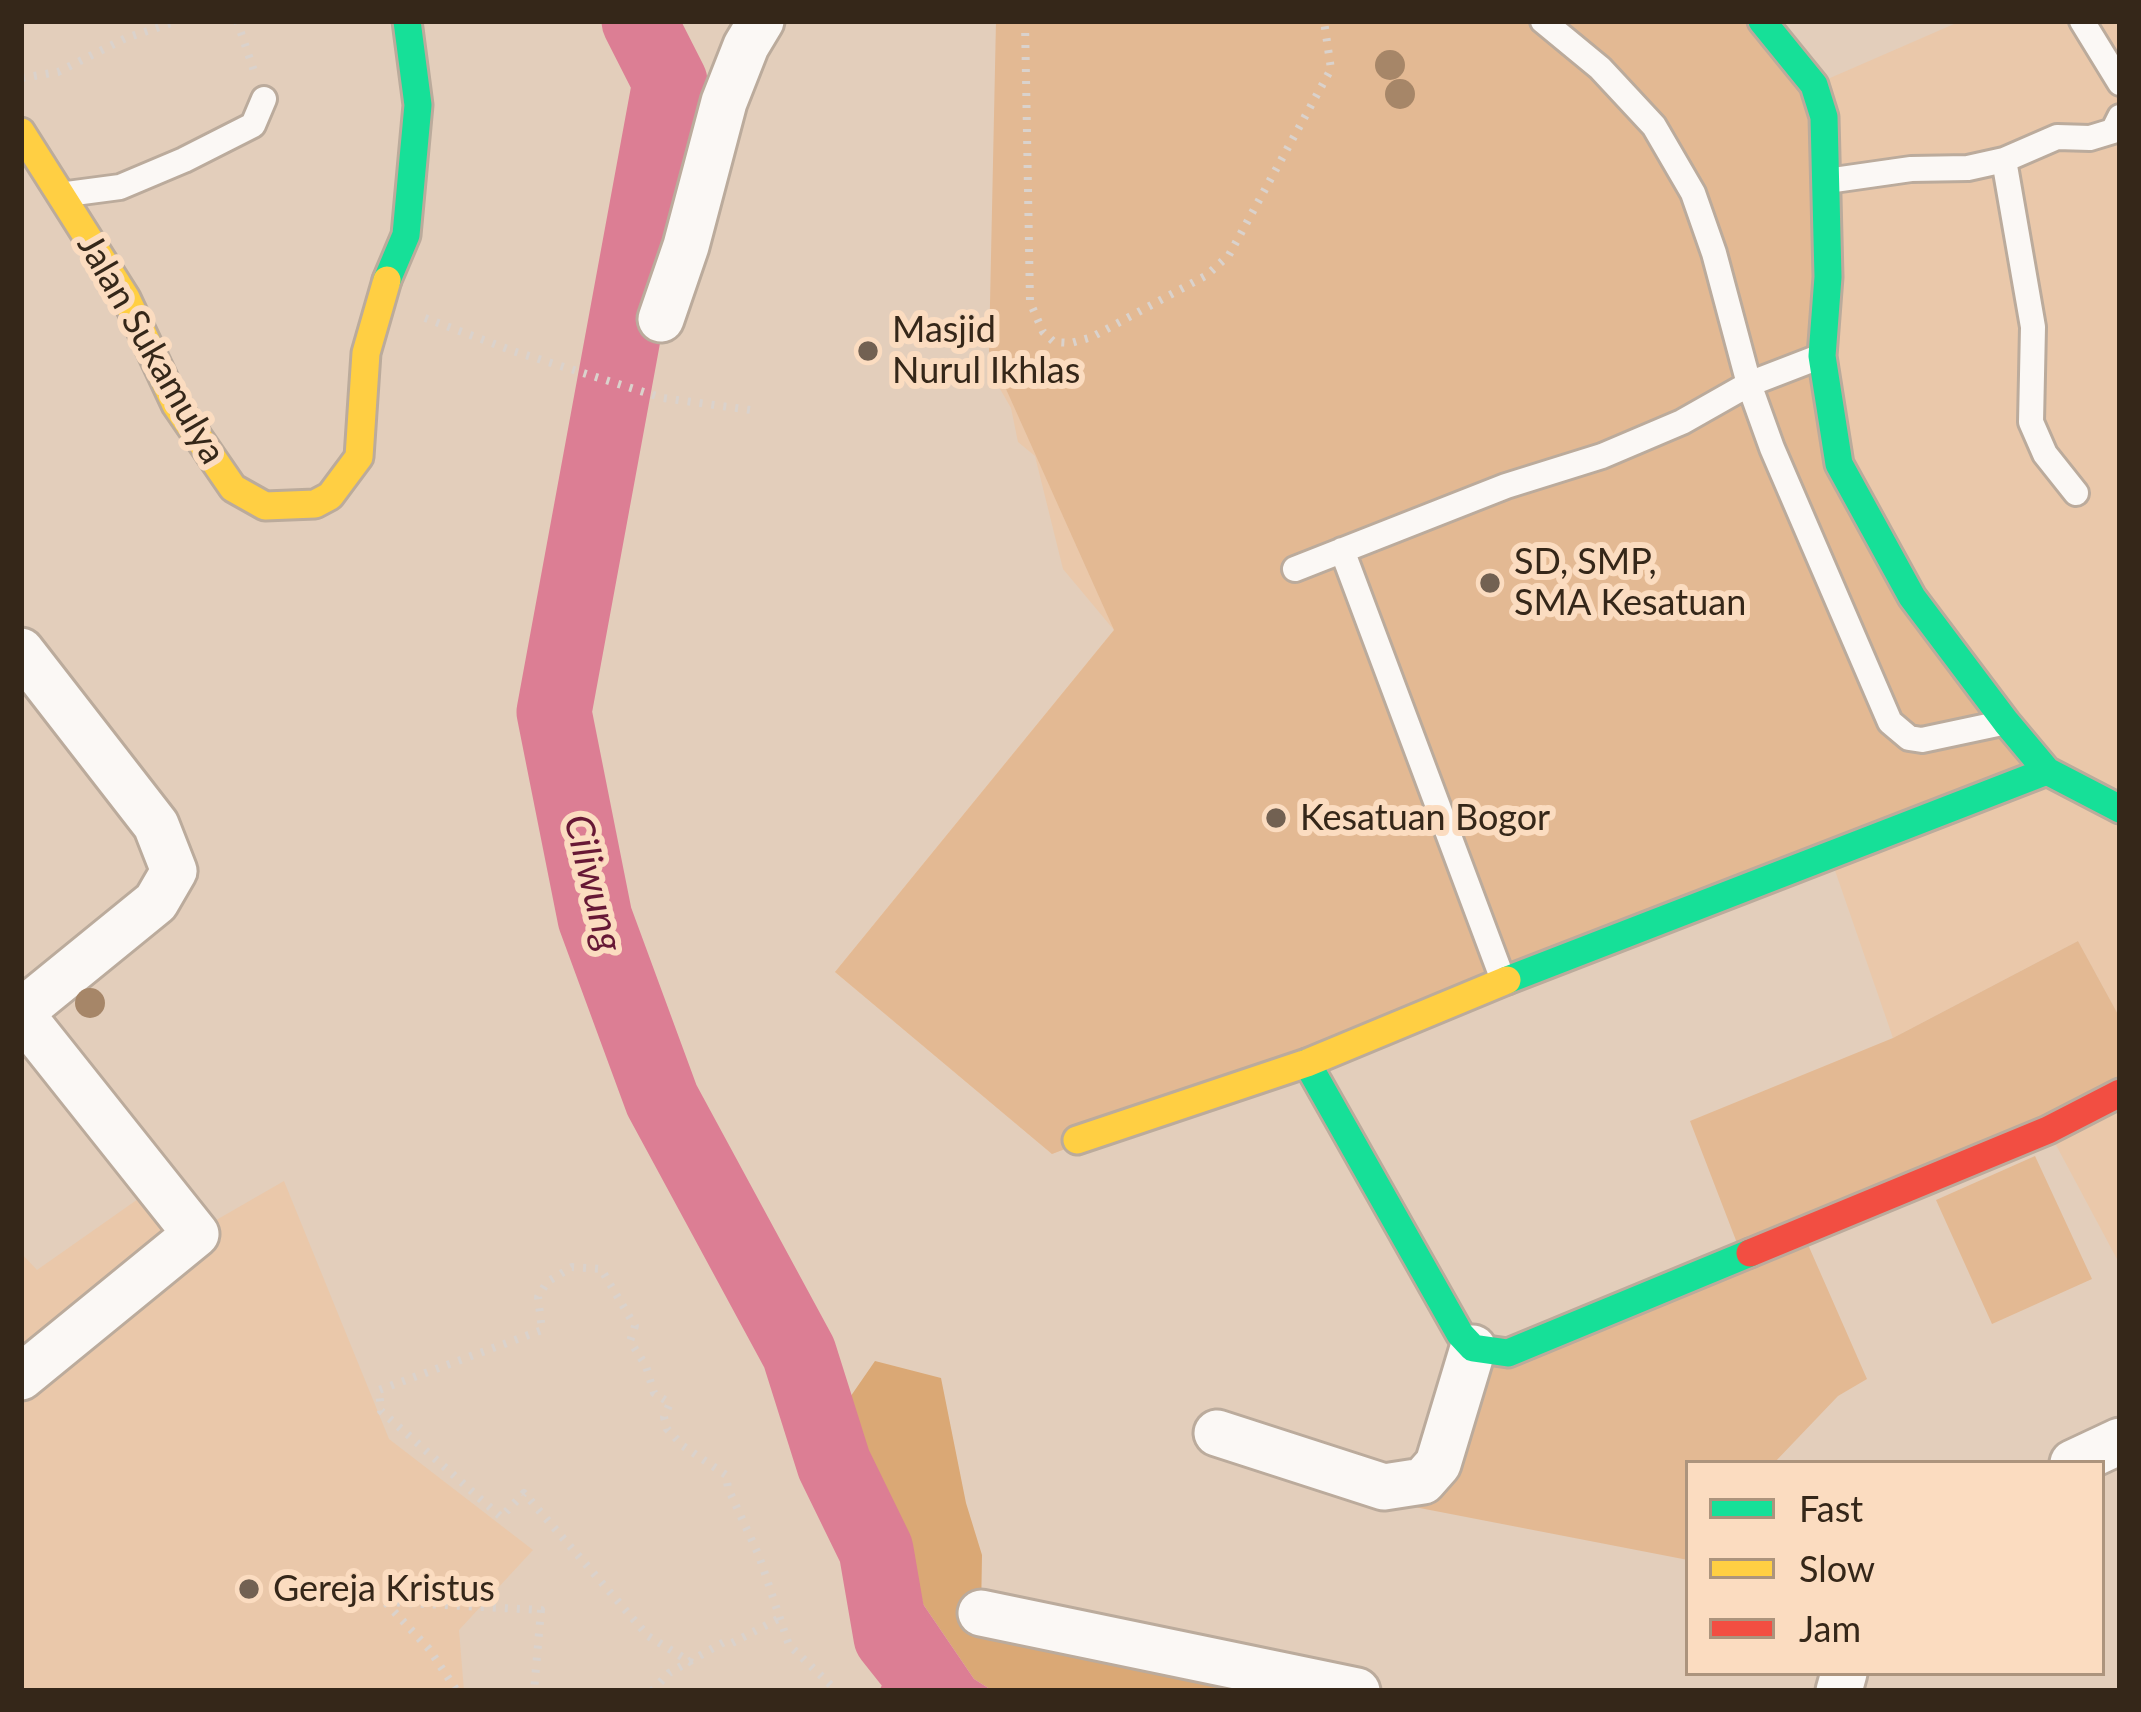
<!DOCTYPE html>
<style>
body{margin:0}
#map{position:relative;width:2141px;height:1712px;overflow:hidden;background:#e3cebb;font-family:Lato,sans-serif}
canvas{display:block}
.frame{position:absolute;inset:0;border:24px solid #352719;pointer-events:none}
.legend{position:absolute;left:1685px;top:1460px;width:420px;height:216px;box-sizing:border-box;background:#fbdcc0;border:3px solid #ac947d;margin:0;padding:15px 21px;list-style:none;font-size:36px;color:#352719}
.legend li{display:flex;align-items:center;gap:24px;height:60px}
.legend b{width:60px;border:3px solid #ac947d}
</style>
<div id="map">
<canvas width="2141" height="1712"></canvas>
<div class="frame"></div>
<ul class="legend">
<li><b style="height:15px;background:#16e098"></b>Fast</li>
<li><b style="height:15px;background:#ffcf43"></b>Slow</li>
<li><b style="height:15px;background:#f24e42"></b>Jam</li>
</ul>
</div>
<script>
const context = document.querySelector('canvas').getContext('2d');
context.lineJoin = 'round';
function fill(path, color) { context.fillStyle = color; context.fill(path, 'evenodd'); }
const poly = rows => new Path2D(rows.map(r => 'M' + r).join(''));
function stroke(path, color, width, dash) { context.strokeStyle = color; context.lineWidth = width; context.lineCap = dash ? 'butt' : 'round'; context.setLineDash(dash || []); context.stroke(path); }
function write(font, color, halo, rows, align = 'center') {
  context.font = font + ' Lato,sans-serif'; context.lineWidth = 12; context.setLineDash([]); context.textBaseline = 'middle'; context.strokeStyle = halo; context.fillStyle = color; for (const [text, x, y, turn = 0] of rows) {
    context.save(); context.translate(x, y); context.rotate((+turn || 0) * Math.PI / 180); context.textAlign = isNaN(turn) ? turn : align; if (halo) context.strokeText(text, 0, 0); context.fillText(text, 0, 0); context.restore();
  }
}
fill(poly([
 [997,21,1814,85,1961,21,2120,21,2120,1018,2078,941,1893,1038,1830,856,1052,1154,835,972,1114,630,1063,569,1035,456,1018,442,1011,408,992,375],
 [2120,1090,2120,1257,2117,1259,2048,1130],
 [284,1181,389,1439,533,1550,459,1630,464,1691,21,1691,21,1253,37,1270,158,1185,192,1234]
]), '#eac8aa');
fill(poly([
 [996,21,1761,21,1814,85,1839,464,2047,771,1052,1154,835,972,1114,630,989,351],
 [2078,941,2120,1018,2120,1090,1802,1231,1867,1379,1838,1396,1774,1463,1688,1463,1688,1560,1399,1504,1473,1348,1742,1256,1690,1121,1893,1038],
 [2035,1156,2092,1279,1992,1324,1936,1200]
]), '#e3b993');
fill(poly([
 [875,1361,941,1378,966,1503,982,1555,981,1613,1361,1691,993,1691,974,1679,923,1604,917,1577,853,1478,846,1403]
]), '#daa875');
fill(poly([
 [923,1604,974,1679,993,1691,879,1691]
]), '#dc7e94');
stroke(poly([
 [639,21,670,82,554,712,595,918,662,1100,799,1353,834,1464,876,1550,891,1637,934,1691]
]), '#dc7e94', 75);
const lane = poly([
 [1543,21,1600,68,1654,126,1693,193,1714,253,1749,384,1772,448,1890,722,1909,738,1922,740,2002,723],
 [2082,21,2120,83],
 [2004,160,2033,327,2031,422,2045,454,2076,493],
 [1827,181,1911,169,1968,168,2004,160,2057,137,2090,138,2113,131,2120,117],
 [67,194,120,187,184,160,253,125,264,99],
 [1342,550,1503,980],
 [1295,569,1506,486,1602,456,1682,422,1749,384,1819,357]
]);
const street = poly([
 [661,319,686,246,724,102,746,46,761,21],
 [21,651,156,825,174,871,156,902,21,1012],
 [21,1014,196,1234,21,1377],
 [1217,1433,1384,1487,1423,1481,1438,1464,1473,1348],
 [2073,1463,2120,1441],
 [981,1613,1357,1691],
 [1839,1691,1844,1673]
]);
const fast = poly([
 [1762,21,1814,85,1824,117,1828,277,1822,356,1839,464,1912,597,2006,722,2047,771,2120,809],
 [387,280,406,235,418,105,407,21],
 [1507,980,2047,771],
 [1307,1063,1460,1334,1473,1348,1508,1353,1750,1253]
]);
const slow = poly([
 [21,132,126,298,176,405,233,488,265,506,315,504,330,496,359,457,366,353,387,280],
 [1077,1140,1307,1063,1507,980]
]);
const jam = poly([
 [1750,1253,2048,1130,2120,1093]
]);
stroke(lane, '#bbab9c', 30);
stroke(street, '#bbab9c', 51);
stroke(fast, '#bbab9c', 33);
stroke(slow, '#bbab9c', 33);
stroke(jam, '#bbab9c', 33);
stroke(poly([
 [237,21,254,71],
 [1025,21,1030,302,1043,332,1054,342,1071,343,1092,337,1207,275,1229,255,1331,69,1324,21],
 [22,78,58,72,126,38,178,21],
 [425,318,513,351,663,398,758,411],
 [385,1602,541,1610,534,1691],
 [386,1603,429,1649,457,1691],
 [692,1663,648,1636,524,1493,501,1517,381,1411,379,1390,542,1330,538,1297,547,1282,572,1267,601,1269,635,1326,630,1341,646,1366,654,1393,670,1403,664,1417,667,1429,683,1446,726,1475,728,1488,759,1556,789,1645,837,1691],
 [652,1691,669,1673,724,1642,732,1643,780,1618]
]), '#dad2cc', 8, [3, 9]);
stroke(lane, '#fbf8f5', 24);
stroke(street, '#fbf8f5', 45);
stroke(fast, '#16e098', 27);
stroke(slow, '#ffcf43', 27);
stroke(jam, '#f24e42', 27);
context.fillStyle = '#a68668';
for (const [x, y] of [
 [1390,65],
 [1400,94],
 [90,1003]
]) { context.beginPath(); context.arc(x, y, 15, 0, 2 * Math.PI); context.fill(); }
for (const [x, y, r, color] of [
 [868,351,12,"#726152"],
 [1490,583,12,"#726152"],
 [1276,818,12,"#726152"],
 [249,1589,12,"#726152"]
]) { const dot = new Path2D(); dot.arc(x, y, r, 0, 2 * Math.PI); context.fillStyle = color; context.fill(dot); stroke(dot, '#fbdcc0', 4.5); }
write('36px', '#352719', '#fbdcc0', [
 ["Masjid",892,330],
 ["Nurul Ikhlas",892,371],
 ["SD, SMP,",1514,562],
 ["SMA Kesatuan",1514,603],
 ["Kesatuan Bogor",1300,818],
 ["Gereja Kristus",273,1589]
], 'left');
write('36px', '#352719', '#fbdcc0', [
 ["Jalan Sukamulya",151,349,60]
]);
write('italic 39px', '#671835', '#fbdcc0', [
 ["Ciliwung",593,883,76]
]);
</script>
